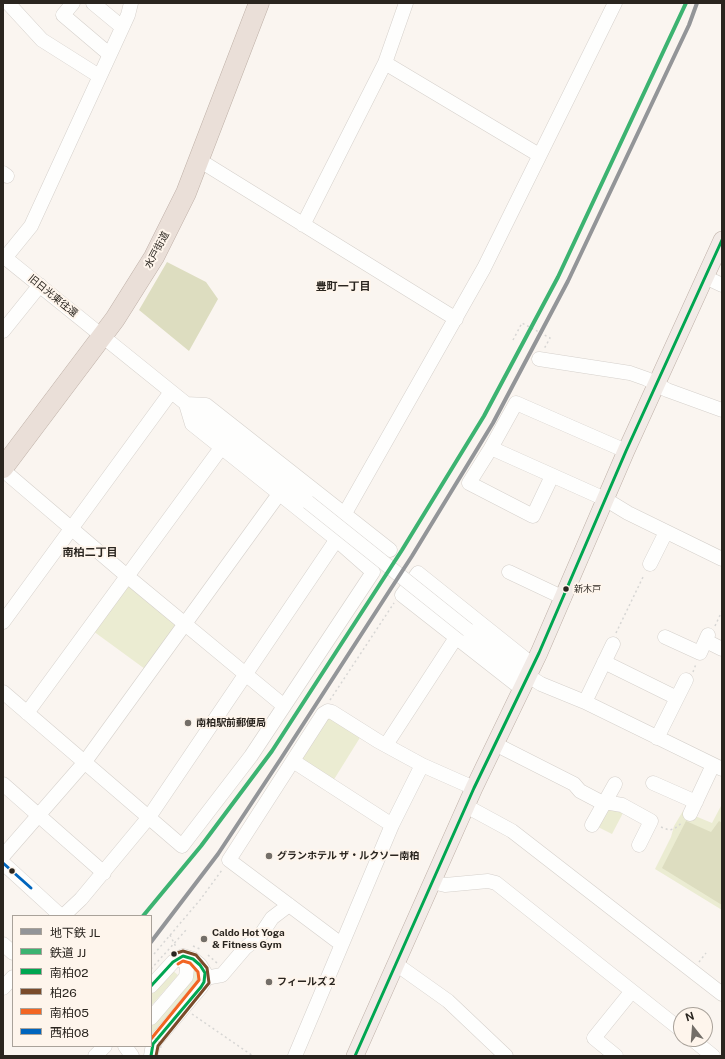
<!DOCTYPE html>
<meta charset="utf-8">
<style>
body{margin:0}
#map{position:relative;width:725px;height:1059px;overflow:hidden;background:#faf5f0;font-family:"Public Sans","Noto Sans JP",sans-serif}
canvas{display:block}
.frame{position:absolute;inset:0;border:4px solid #2a251f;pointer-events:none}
.legend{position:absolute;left:12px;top:915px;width:140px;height:132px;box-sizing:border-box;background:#fef5ec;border:1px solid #a9a29a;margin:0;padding:5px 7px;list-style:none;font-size:12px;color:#2a251f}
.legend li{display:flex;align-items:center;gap:8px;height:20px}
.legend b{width:20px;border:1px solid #a9a29a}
.north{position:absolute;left:673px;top:1007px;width:40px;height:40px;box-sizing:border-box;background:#fef5ec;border:1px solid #a9a29a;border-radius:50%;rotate:343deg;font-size:11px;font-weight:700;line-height:16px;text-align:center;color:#2a251f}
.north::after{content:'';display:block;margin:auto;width:14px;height:18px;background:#736e68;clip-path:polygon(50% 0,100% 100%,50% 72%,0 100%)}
</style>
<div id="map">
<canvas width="725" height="1059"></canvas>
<div class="frame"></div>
<ul class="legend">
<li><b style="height:5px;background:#939598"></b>地下鉄 JL</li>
<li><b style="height:5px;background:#3cb371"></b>鉄道 JJ</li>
<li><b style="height:5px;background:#00a651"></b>南柏02</li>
<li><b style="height:5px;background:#7a4b2a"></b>柏26</li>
<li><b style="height:5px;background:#f26522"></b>南柏05</li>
<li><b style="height:5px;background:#0065bd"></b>西柏08</li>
</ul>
<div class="north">N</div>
</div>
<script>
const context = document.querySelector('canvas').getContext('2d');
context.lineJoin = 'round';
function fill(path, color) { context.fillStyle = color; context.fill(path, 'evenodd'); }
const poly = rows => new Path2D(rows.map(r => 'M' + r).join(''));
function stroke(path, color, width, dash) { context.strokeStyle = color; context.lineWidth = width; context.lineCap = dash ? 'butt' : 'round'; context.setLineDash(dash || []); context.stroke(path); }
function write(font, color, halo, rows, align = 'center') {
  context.font = font + ' "Public Sans","Noto Sans JP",sans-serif'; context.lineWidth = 4; context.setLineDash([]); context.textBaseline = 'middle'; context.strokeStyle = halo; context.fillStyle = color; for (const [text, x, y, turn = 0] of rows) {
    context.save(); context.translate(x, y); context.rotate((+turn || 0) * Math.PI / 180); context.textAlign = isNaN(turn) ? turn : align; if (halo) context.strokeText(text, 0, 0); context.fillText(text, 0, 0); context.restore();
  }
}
fill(poly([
 [126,585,131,585,175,621,176,627,145,669,93,631],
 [326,716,361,736,333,781,301,760],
 [722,804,722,910,655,869,671,837,674,826,683,811,712,823],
 [611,808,623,813,612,834,598,827,608,809],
 [189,964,197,970,198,979,193,987,151,1037,151,1022],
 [172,970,178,975,151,1006,151,994]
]), '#ebecd2');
fill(poly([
 [167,262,206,282,218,299,189,351,139,310],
 [686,821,711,832,719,821,722,823,722,905,662,868]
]), '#ddddc0');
const minor = poly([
 [8,3,42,40,99,76],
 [73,3,63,15,109,54],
 [93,3,122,27],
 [385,63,539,155],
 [199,160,456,319],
 [3,173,7,176],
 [303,225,385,63,406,3],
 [3,256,308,502],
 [5,258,31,226,128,15,131,3],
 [705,277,722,285],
 [3,331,40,285],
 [539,359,630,373,647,379,667,390,722,410],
 [491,448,516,403,626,451],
 [3,470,127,576,284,706],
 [552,476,533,516,469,483,491,448,605,499,628,513,722,559],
 [344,515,484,268,615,3],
 [650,564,666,532],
 [509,572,564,598],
 [3,622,171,392],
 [468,630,514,667,541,684,585,702,722,769],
 [665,637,700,653,708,635],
 [706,641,722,649],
 [604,662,677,698],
 [522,689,402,595,418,573,533,665],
 [3,692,182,846,251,756,373,572,331,535,192,424,186,404,206,405,390,550],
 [585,702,613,644],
 [27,713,221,448],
 [657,738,686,680],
 [495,744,574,784,580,791,599,801,622,805,651,821,639,845],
 [386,745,457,636],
 [293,761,392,825],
 [653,783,696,802],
 [3,784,104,873],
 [466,806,512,831,722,994],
 [690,814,713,765],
 [592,825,615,784],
 [3,856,84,763,279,494],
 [3,863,61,916],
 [432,882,445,885,488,881,496,883,681,1030],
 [63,916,81,899,149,817,341,533],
 [3,944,13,953],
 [341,944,229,860,323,714,328,711,332,712,378,741,422,765,474,788],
 [396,964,448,1001,506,1056],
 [205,978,222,975,245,948,260,936,272,918,289,905],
 [3,988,13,977],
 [151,1018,186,977,187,968,183,956],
 [692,1039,713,1056],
 [125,1046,132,1056],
 [95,1056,105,1046],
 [151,1056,153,1044,201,987,204,982,205,973,200,965,193,959,183,956,173,962,151,986],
 [295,1056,392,825,422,765],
 [616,1056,594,1038,632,991]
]);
const major = poly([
 [355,1056,474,788,539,653,626,451,722,240]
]);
const highway = poly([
 [3,468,115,319,154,257,186,193,259,3]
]);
stroke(minor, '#d5d0cb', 15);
stroke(major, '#beb0a7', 18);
stroke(highway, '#beb0a7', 21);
stroke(poly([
 [513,340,522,323,550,338,544,349],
 [715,626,722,611],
 [616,633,644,575],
 [693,672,696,664],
 [330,700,394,603],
 [661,827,669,830,674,829,683,822],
 [170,935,176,947],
 [193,946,200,949],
 [154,954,200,900,222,870],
 [208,955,217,963],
 [699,962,706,953],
 [192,1014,253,1056]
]), '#d7d6d4', 1.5, [2, 3]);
stroke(minor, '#fefefd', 14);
stroke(major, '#f2ebe7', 17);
stroke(highway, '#eadfd8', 20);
const minorBridge = poly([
 [308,502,468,630]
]);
stroke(minorBridge, '#d5d0cb', 15, []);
stroke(poly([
 [151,969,187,929],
 [151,1035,160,1043,161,1048]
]), '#d7d6d4', 1.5, [2, 3]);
stroke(minorBridge, '#fefefd', 14);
stroke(poly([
 [151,986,173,962,183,956,193,959,200,965,205,973,204,982,201,987,153,1044,151,1056],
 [355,1056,474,788,539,653,626,451,722,240]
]), '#00a651', 3);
stroke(poly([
 [156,1056,158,1046,209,983,207,968,196,955,183,951,174,954]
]), '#7a4b2a', 3);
stroke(poly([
 [151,1039,199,980,198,972,190,963,183,961,178,964]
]), '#f26522', 3);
stroke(poly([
 [3,863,31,888]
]), '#0065bd', 3);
stroke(poly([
 [143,916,201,846,272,751,402,550,484,416,558,277,686,3]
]), '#3cb371', 4);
stroke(poly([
 [151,942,218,854,282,757,412,556,493,423,568,281,689,25,697,3]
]), '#939598', 4);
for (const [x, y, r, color] of [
 [566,589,3.5,"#2a251f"],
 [188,723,4,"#736e68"],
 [269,856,4,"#736e68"],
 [12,871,3.5,"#2a251f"],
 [204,939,4,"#736e68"],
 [174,954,3.5,"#2a251f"],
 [269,982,4,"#736e68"]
]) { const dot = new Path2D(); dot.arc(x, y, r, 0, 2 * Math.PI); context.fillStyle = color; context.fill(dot); stroke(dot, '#fef5ec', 1.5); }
write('9px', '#2a251f', '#fef5ec', [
 ["新木戸",574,589]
], 'left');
write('10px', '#2a251f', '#fef5ec', [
 ["水戸街道",157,250,-62],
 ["旧日光東往還",53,296,39]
]);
write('bold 10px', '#2a251f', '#fef5ec', [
 ["南柏駅前郵便局",196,723],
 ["グランホテル ザ・ルクソー南柏",277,856],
 ["Caldo Hot Yoga",212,933],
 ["& Fitness Gym",212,945],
 ["フィールズ２",277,982]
], 'left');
write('bold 11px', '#2a251f', '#fef5ec', [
 ["豊町一丁目",343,287],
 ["南柏二丁目",90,553]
]);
</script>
